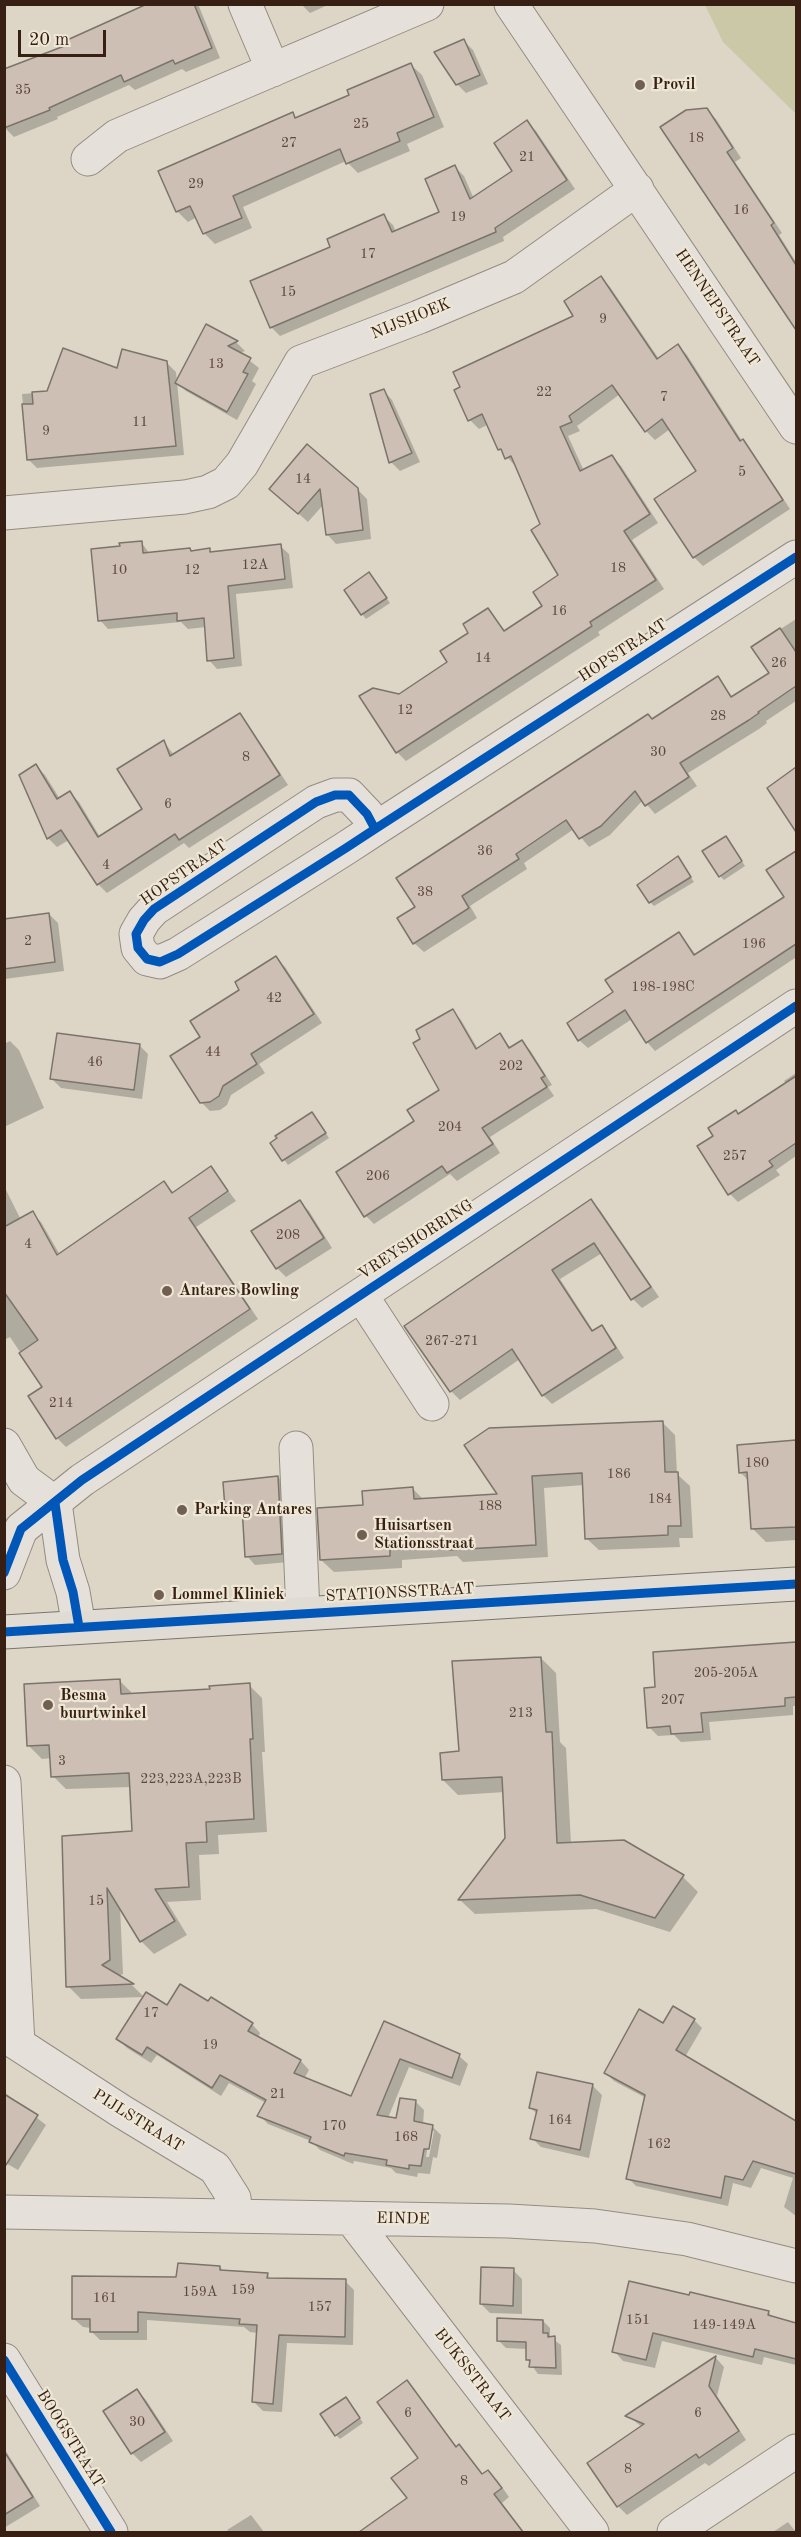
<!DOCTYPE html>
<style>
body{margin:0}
#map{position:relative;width:801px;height:2537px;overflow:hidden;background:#ddd6c7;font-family:"Old Standard TT",serif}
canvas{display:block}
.frame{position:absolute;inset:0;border:6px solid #372013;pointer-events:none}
.scale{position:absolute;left:18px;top:30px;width:88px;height:27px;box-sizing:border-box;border:3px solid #372013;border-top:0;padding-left:8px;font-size:18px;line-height:21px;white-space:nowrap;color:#372013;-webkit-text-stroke:4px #eee7d5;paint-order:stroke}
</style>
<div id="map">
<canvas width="801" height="2537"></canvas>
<div class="frame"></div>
<div class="scale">20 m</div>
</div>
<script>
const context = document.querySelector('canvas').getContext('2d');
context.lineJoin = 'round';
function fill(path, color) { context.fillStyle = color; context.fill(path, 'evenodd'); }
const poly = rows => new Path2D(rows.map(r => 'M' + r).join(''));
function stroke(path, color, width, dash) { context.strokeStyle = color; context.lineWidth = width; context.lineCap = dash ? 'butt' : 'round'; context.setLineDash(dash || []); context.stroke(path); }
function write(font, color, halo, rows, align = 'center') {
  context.font = font + ' "Old Standard TT",serif'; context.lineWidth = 4.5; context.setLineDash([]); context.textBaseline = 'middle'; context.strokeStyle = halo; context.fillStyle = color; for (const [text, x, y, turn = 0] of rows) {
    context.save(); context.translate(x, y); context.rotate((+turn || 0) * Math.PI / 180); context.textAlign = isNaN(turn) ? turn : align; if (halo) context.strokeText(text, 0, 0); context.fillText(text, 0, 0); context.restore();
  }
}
fill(poly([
 [705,5,796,5,796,114,723,42]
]), '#cbc8a7');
fill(poly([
 [150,4,198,4,220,58,186,72,182,69,135,90,129,85,57,117,58,119,14,137,5,128,69,45],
 [301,4,330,4,310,13],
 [464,41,473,50,488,84,466,93,457,84],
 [411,65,422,75,444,127,407,144,410,151,358,173,346,161,243,207,252,228,215,244,204,233,197,217,188,222,177,211,293,114,297,119,351,96],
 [706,110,716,119,741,158,735,162,782,233,779,235,796,262,796,326,793,322],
 [527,122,536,131,575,189,503,237,504,241,280,336,271,327,332,247,383,216,393,225,396,232,441,212,455,167,464,176,474,199,514,171],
 [601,278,610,287,659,359,678,346,687,355,742,441,751,450,790,509,703,566,694,557,698,472,670,429,655,440,646,431,620,394,577,426,580,431,568,436,584,471,612,457,621,466,658,523,632,540,664,589,598,632,600,635,406,761,397,752,399,696,449,663,488,610,506,632,544,607,560,576,542,524,516,467,500,449,489,424,479,429,470,420,576,316],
 [207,326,237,343,245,351,240,353,259,368,252,381,256,384,237,420,186,391,177,382,184,455,37,468,28,459,22,394,48,392,118,370,167,363,176,372,177,382],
 [383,390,392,400,420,462,400,471,391,462],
 [271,489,357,489,367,499,371,539,336,544,327,534,323,505,308,522],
 [141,542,150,554,209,550,213,553,280,546,289,554,293,588,236,594,242,666,217,669,209,660,206,627,188,629,181,622,108,629,100,620,121,548],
 [369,574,390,603,366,619,362,614],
 [796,619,796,701,766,721,767,723,759,729,688,773,697,786,655,814,643,800,610,835,589,847,574,829,524,863,527,869,470,906,477,918,424,952,414,943,417,908,653,720,718,678,733,698,771,674,753,647],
 [239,714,248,724,288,785,189,848,184,843,107,893,98,884,69,840,57,847,48,838,36,766,45,775,60,799,70,793,79,802,100,837,144,809,164,742,174,755],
 [792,773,796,778,796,829,769,789],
 [730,842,745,866,724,880,720,876],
 [796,852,795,958,655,1051,647,1042,632,1019,588,1048,579,1040,615,992,679,933,696,955,786,897,768,871],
 [678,858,694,882,654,906,650,902],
 [49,914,58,923,64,971,5,979,4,921],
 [276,958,285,967,322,1023,259,1064,265,1073,231,1095,227,1105,220,1110,210,1111,201,1102,202,1037,241,990],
 [453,1011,461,1020,478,1049,499,1035,511,1048,521,1042,530,1050,552,1085,548,1087,554,1096,490,1137,500,1153,457,1181,450,1174,374,1224,366,1216,416,1122,441,1091,422,1039],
 [10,1041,19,1050,44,1108,4,1127,4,1044],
 [139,1045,148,1054,142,1099,61,1088,52,1079],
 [796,1073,796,1156,776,1170,780,1175,738,1202,730,1194,715,1136,739,1115,787,1084,784,1081],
 [316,1118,329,1138,288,1165,272,1143],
 [211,1168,236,1201,196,1227,258,1319,66,1447,57,1438,30,1397,44,1388,10,1337,4,1340,4,1186,21,1220,32,1213,41,1222,60,1255,164,1183,174,1193],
 [591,1201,600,1210,659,1297,642,1308,633,1299,602,1253,560,1279,594,1332,601,1327,610,1336,624,1358,552,1404,543,1395,520,1359,460,1400,451,1391],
 [300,1202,309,1211,332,1248,286,1277,277,1268],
 [662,1422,675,1435,677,1474,690,1486,693,1538,679,1538,680,1547,599,1550,586,1538,584,1485,544,1488,548,1557,463,1562,457,1556,402,1560,402,1568,334,1572,321,1560,364,1506,413,1489,424,1500,499,1495,466,1445],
 [795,1442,796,1540,766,1542,753,1529,749,1481,740,1472],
 [278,1477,286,1486,289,1562,255,1565,247,1556,244,1515,235,1516,226,1508],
 [796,1642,796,1706,793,1706,793,1715,709,1722,711,1740,681,1742,674,1735,658,1736,649,1727,657,1688,654,1654],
 [541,1658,556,1673,560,1742,566,1748,571,1844,623,1842,683,1877,698,1892,670,1932,596,1909,475,1914,460,1900,507,1838,505,1792,458,1795,443,1780,461,1753],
 [120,1681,134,1695,211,1690,249,1685,262,1698,265,1752,262,1752,267,1832,218,1835,219,1854,199,1855,201,1900,167,1902,187,1935,154,1954,141,1941,120,1906,123,1974,118,1976,133,1986,144,1997,81,1999,68,1986,63,1837,134,1833,131,1787,66,1789,53,1776,52,1758,42,1759,28,1745],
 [209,2003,252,2024,260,2033,258,2038,301,2061,309,2070,304,2079,352,2097,385,2023,459,2056,468,2064,460,2086,409,2067,388,2118,397,2120,415,2101,424,2110,423,2125,432,2126,441,2135,437,2158,433,2157,430,2174,418,2173,417,2177,396,2173,391,2168,354,2161,353,2164,320,2150,311,2141,268,2124,259,2115,266,2103,229,2083,221,2096,157,2055,151,2063,127,2048,118,2039,168,2007],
 [430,2131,434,2131,429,2157,426,2157],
 [694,2020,702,2028,685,2057,796,2125,796,2134,793,2141,796,2144,796,2216,784,2207,793,2178,761,2168,751,2188,733,2183,728,2206,636,2186,628,2178,646,2098,614,2081,606,2073,664,2025],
 [592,2085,602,2095,589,2158,541,2147,532,2138,537,2114,531,2108],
 [4,2092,46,2125,18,2170,4,2162],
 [220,2267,225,2272,267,2275,271,2279,345,2281,354,2290,353,2345,287,2343,282,2412,263,2411,254,2402,258,2333,250,2332,244,2327,147,2320,147,2340,100,2340,91,2331,91,2328,83,2327,74,2319,178,2278],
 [513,2270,522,2279,522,2314,490,2313,481,2304],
 [690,2296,768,2312,775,2319,796,2324,796,2365,764,2357,762,2365,662,2341,655,2368,623,2361,614,2351],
 [543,2321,550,2328,550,2337,561,2345,562,2375,538,2374,527,2359,527,2349,506,2348,498,2340],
 [716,2358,724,2367,717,2396,746,2440,709,2466,705,2463,627,2515,618,2506,642,2427,628,2416],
 [407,2382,457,2447,459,2446,468,2455,483,2475,488,2472,497,2480,509,2497,502,2503,524,2532,385,2532,376,2522,409,2498,420,2458],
 [137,2390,146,2400,173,2441,141,2462,132,2453],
 [350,2403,363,2423,340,2439,336,2435],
 [4,2448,40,2506,4,2528],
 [251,2515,264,2532,229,2532,227,2530],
 [788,2522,796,2532,773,2532]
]), '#0003');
const building = poly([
 [147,4,194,4,212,48,175,64,173,60,124,82,121,75,49,108,50,110,4,128,4,69,67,45,65,41,147,4],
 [464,39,480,75,456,85,434,52,464,39],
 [411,63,434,117,397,133,400,141,346,164,340,149,233,196,242,218,203,234,190,206,176,212,158,171,293,112,295,118,349,95,347,90,411,63],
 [707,108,733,148,727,152,774,223,771,225,796,265,796,330,660,127,686,110,707,108],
 [527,120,567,180,495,228,496,232,270,328,250,281,330,247,327,239,384,214,392,232,439,212,425,179,455,165,470,199,512,171,494,143,527,120],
 [601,276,657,359,678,344,740,441,743,439,783,500,693,558,654,499,696,471,662,419,645,432,612,385,569,416,572,422,560,427,580,471,612,455,650,514,624,531,656,580,590,622,592,626,396,753,359,696,373,688,399,694,447,662,440,651,468,633,463,624,488,608,504,631,542,606,533,592,558,575,531,530,540,524,511,456,505,459,501,449,498,450,482,414,468,421,454,390,460,387,453,372,573,316,564,301,601,276],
 [206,324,238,341,228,346,251,358,243,372,248,374,227,412,175,383,206,324],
 [63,348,117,368,122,349,167,361,176,446,27,460,22,404,33,404,32,392,47,391,63,348],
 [384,389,412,453,389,463,370,394,384,389],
 [307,444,358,488,363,530,326,535,320,489,298,514,269,489,307,444],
 [142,541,143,553,190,548,191,551,210,548,210,552,281,544,285,579,228,586,234,658,207,661,204,618,177,621,177,613,98,621,91,549,120,546,119,543,142,541],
 [369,572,387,598,361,615,344,590,369,572],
 [780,628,796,652,796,686,758,712,759,713,749,720,680,763,689,777,645,806,635,791,601,826,579,839,566,820,516,854,519,859,462,896,469,908,413,944,397,918,415,907,396,878,648,714,652,719,718,676,731,697,769,673,751,647,780,628],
 [240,713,280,775,179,840,175,834,97,885,61,830,47,839,19,775,36,764,57,799,70,791,98,837,142,809,117,769,164,740,170,756,240,713],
 [796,767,796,832,767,788,796,767],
 [726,836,742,861,719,877,702,851,726,836],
 [796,851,796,944,646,1043,625,1010,578,1041,567,1023,613,992,605,980,679,932,694,955,784,897,766,870,796,851],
 [678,856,691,877,649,903,637,885,678,856],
 [49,913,55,962,4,969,4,919,49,913],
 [276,956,314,1014,251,1054,257,1064,223,1086,219,1096,210,1102,200,1103,170,1056,200,1037,190,1021,239,990,235,982,276,956],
 [453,1009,476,1049,500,1033,509,1048,522,1040,545,1076,541,1078,547,1087,482,1128,493,1144,447,1173,442,1166,364,1217,336,1172,414,1121,407,1110,439,1090,413,1043,420,1039,416,1030,453,1009],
 [57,1033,140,1044,134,1090,50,1079,57,1033],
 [796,1076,796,1143,769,1161,773,1166,728,1195,697,1146,713,1136,708,1128,736,1110,738,1114,796,1076],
 [312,1112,326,1133,282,1161,270,1143,277,1138,275,1136,312,1112],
 [211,1166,228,1191,189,1218,250,1309,56,1439,28,1396,42,1387,19,1353,38,1340,4,1292,4,1227,33,1211,57,1255,164,1181,172,1193,211,1166],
 [591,1199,651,1287,631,1300,594,1243,552,1270,592,1331,602,1325,616,1348,542,1396,512,1349,450,1392,404,1326,591,1199],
 [300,1200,324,1238,276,1269,251,1231,300,1200],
 [663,1421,665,1472,678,1472,681,1526,668,1526,668,1535,585,1539,582,1473,532,1476,536,1545,449,1550,448,1544,390,1548,390,1556,320,1560,317,1508,363,1505,362,1491,413,1487,414,1499,497,1494,464,1445,489,1428,663,1421],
 [796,1440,796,1527,751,1529,747,1472,739,1473,737,1445,796,1440],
 [278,1476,282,1554,245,1557,242,1507,225,1508,223,1482,278,1476],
 [796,1642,796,1697,785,1698,785,1706,701,1713,703,1732,671,1734,670,1726,647,1728,644,1688,655,1687,653,1652,796,1642],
 [541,1657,546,1732,552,1732,557,1843,624,1840,684,1875,655,1918,580,1895,458,1900,505,1838,502,1777,442,1780,440,1753,459,1751,452,1661,541,1657],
 [120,1679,121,1694,210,1689,209,1686,250,1683,253,1739,250,1739,254,1819,206,1822,207,1842,186,1843,189,1887,155,1889,175,1921,140,1942,107,1888,110,1960,102,1965,134,1984,66,1987,62,1836,132,1831,129,1773,51,1777,49,1745,27,1746,24,1684,120,1679],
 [180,1984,208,2001,211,1997,253,2023,248,2031,301,2060,294,2073,351,2096,384,2021,460,2054,452,2078,400,2059,377,2115,396,2118,400,2098,416,2100,414,2121,433,2125,429,2149,424,2149,421,2166,409,2165,409,2169,386,2165,387,2160,345,2153,344,2156,309,2142,311,2137,257,2116,266,2100,220,2075,212,2088,147,2047,142,2055,116,2039,146,1992,167,2005,180,1984],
 [673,2006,695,2019,676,2050,796,2121,796,2174,753,2161,743,2180,725,2176,721,2198,626,2179,645,2095,604,2073,639,2009,663,2023,673,2006],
 [537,2072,593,2084,580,2150,530,2139,537,2110,529,2108,537,2072],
 [4,2094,38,2115,4,2168,4,2094],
 [178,2263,220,2266,220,2270,268,2273,267,2278,346,2279,345,2337,279,2335,273,2404,252,2402,257,2325,239,2324,240,2319,138,2312,138,2332,90,2332,90,2319,72,2319,72,2276,176,2277,178,2263],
 [481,2267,514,2268,513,2306,480,2304,481,2267],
 [629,2281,689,2295,690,2292,769,2311,768,2315,796,2323,796,2359,755,2349,753,2357,653,2333,646,2360,612,2352,629,2281],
 [497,2318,543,2320,543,2333,548,2333,548,2337,555,2336,556,2368,529,2367,530,2360,526,2360,526,2342,497,2341,497,2318],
 [716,2356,709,2386,739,2431,699,2458,696,2454,617,2507,587,2463,644,2424,625,2416,716,2356],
 [407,2380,456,2447,459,2444,482,2474,488,2470,502,2488,494,2494,523,2532,359,2532,407,2498,391,2478,418,2458,377,2402,407,2380],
 [137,2389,165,2432,131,2454,103,2411,137,2389],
 [346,2397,360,2418,335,2436,320,2414,346,2397],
 [4,2451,33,2497,4,2515,4,2451]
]);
fill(building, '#cdbfb4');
stroke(building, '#7b746b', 1.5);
const minor = poly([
 [245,4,273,70],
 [511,4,796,427],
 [88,159,117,136,427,4],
 [4,513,185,497,208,492,226,483,242,464,301,362,419,317,514,277,637,189],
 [375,829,367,814,349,795,335,795,316,802,154,909,144,920,136,934,138,948,147,959,160,962,178,954,346,848,375,829,796,557],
 [361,1295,432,1404],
 [4,1445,24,1480,55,1503],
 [296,1448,303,1613],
 [55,1503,63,1560,73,1592,79,1627],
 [4,1573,21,1529,82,1480,796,1006],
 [4,1782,18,2044],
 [4,2035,121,2111,215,2168,234,2198,236,2215],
 [4,2212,509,2221,595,2226,687,2239,796,2266],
 [351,2218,592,2532],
 [4,2360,111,2532],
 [674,2532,796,2451]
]);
const major = poly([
 [4,1632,796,1584]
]);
stroke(minor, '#938c82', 35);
stroke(major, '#7b746b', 35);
stroke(minor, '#e5e1da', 33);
stroke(major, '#e0dcd4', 33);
stroke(poly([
 [375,829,367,814,349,795,335,795,316,802,154,909,144,920,136,934,138,948,147,959,160,962,178,954,346,848,375,829,796,557],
 [55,1503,63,1560,73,1592,79,1627],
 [4,1573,21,1529,82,1480,796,1006],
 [4,1632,796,1584],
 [4,2360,111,2532]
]), '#0057b8', 9);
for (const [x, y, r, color] of [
 [640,85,6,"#716052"],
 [167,1291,6,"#716052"],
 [182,1510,6,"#716052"],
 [362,1535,6,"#716052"],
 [159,1595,6,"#716052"],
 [48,1705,6,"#716052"]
]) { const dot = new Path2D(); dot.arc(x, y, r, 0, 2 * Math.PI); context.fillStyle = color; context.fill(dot); stroke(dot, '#eee7d5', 2); }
write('14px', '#5d483c', null, [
 ["35",23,90],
 ["25",361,124],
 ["18",696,138],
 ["27",289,143],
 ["21",527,157],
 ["29",196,184],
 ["16",741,210],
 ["19",458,217],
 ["17",368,254],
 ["15",288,292],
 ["9",603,319],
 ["13",216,364],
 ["22",544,392],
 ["7",664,397],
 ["11",140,422],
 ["9",46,431],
 ["5",742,472],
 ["14",303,479],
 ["12A",255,565],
 ["18",618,568],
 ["10",119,570],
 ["12",192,570],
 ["16",559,611],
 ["14",483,658],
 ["26",779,663],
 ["12",405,710],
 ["28",718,716],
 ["30",658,752],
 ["8",246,757],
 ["6",168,804],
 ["36",485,851],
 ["4",106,865],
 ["38",425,892],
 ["2",28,941],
 ["196",754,944],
 ["198-198C",663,987],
 ["42",274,998],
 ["44",213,1052],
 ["46",95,1062],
 ["202",511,1066],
 ["204",450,1127],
 ["257",735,1156],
 ["206",378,1176],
 ["208",288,1235],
 ["4",28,1244],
 ["267-271",452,1341],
 ["214",61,1403],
 ["180",757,1463],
 ["186",619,1474],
 ["184",660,1499],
 ["188",490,1506],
 ["205-205A",726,1673],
 ["207",673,1700],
 ["213",521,1713],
 ["3",62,1761],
 ["223,223A,223B",191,1779],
 ["15",96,1901],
 ["17",151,2013],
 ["19",210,2045],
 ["21",278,2094],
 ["164",560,2120],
 ["170",334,2126],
 ["168",406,2137],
 ["162",659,2144],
 ["159",243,2290],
 ["159A",200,2292],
 ["161",105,2298],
 ["157",320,2307],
 ["151",638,2320],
 ["149-149A",724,2325],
 ["6",408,2413],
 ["6",698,2413],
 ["30",137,2422],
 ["8",628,2469],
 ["8",464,2481]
]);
write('bold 16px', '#372013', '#eee7d5', [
 ["Provil",652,85],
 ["Antares Bowling",179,1291],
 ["Parking Antares",194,1510],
 ["Huisartsen",374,1526],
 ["Stationsstraat",374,1544],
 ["Lommel Kliniek",171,1595],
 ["Besma",60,1696],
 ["buurtwinkel",60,1714]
], 'left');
write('16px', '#372013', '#eee7d5', [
 ["HENNEPSTRAAT",717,308,56],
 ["NIJSHOEK",411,319,-22],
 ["HOPSTRAAT",623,651,-33],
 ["HOPSTRAAT",184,873,-35],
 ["VREYSHORRING",416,1240,-33],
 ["STATIONSSTRAAT",400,1593,-3],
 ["PIJLSTRAAT",138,2121,32],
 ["EINDE",403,2219,1],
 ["BUKSSTRAAT",472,2375,52],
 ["BOOGSTRAAT",70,2439,58]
]);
</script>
